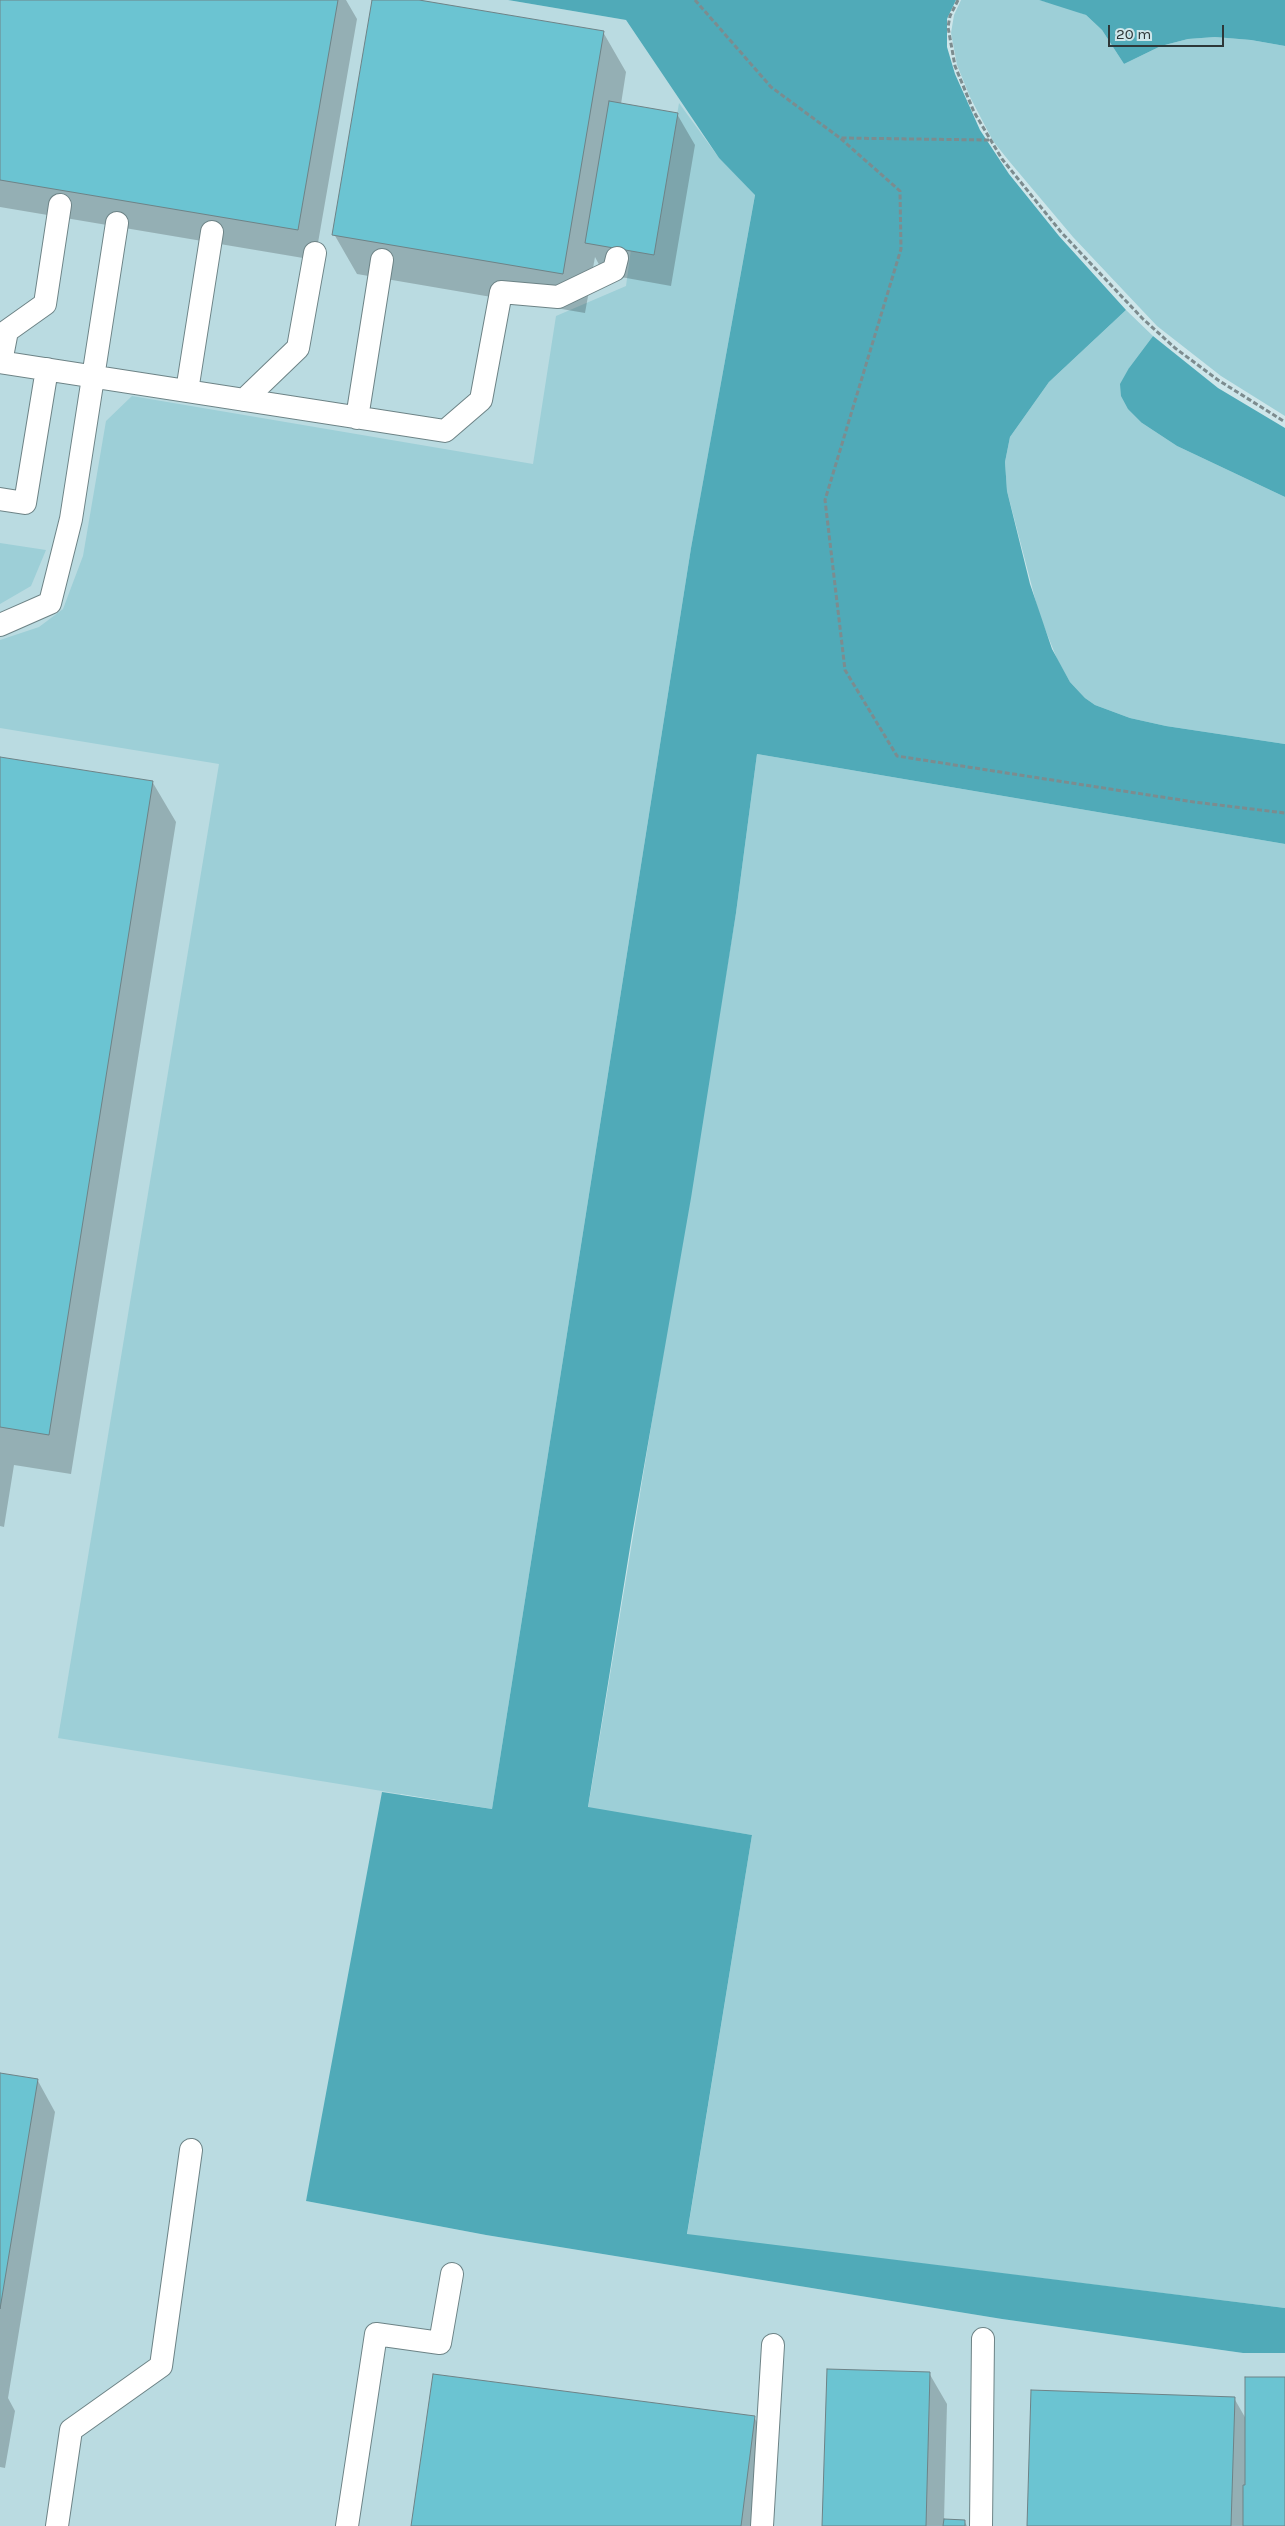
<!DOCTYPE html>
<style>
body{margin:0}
#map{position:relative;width:1285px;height:2526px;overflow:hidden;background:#cee6ea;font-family:Karla,sans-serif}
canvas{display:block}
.scale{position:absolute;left:1108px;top:25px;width:116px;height:22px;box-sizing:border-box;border:2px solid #2d3738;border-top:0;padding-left:6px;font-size:15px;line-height:18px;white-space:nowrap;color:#2d3738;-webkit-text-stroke:4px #cee6ea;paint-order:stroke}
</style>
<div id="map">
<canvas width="1285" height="2526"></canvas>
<div class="scale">20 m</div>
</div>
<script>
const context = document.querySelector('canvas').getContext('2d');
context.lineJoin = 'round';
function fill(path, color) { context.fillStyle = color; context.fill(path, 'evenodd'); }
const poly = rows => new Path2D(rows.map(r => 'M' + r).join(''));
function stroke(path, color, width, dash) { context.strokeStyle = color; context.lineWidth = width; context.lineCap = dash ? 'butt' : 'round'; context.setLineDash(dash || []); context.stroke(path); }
fill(poly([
 [0,0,508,0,626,20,719,158,755,195,691,548,306,2201,486,2235,1002,2319,1243,2353,1285,2353,1285,2526,0,2526]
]), '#badbe1');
fill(poly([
 [961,0,1039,0,1066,7,1086,15,1102,30,1124,64,1161,46,1188,39,1215,37,1251,40,1285,46,1285,416,1221,376,1157,326,1073,237,1009,161,993,141,970,97,957,65,951,33,954,15],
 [679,103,719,158,755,194,691,548,492,1809,58,1738,219,764,0,728,0,640,39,627,63,609,83,556,106,421,132,396,533,464,556,316,626,286,631,249,654,253],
 [1126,310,1153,336,1129,368,1142,423,1177,446,1285,497,1285,744,1166,726,1130,718,1095,705,1085,698,1070,682,1057,659,1039,614,1007,491,1005,462,1010,437,1049,382],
 [0,543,46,550,31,586,0,604],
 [757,754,1285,844,1285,2308,687,2235,752,1835,588,1808,736,913]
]), '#9dcfd7');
fill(poly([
 [508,0,956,0,947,19,947,47,955,74,980,130,1009,174,1059,236,1126,310,1049,382,1010,437,1005,462,1007,491,1030,584,1052,649,1070,682,1085,698,1095,705,1130,718,1166,726,1285,744,1285,844,757,754,736,913,691,1198,632,1535,588,1807,752,1835,687,2234,1285,2308,1285,2353,1243,2353,1002,2319,486,2235,306,2201,382,1792,492,1809,691,548,755,195,719,158,626,20],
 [1039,0,1285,0,1285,46,1251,40,1215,37,1188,39,1161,46,1124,64,1102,30,1086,15],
 [1153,336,1218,388,1285,428,1285,497,1177,446,1142,423,1128,409,1121,396,1120,384,1129,368]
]), '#50aab8');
fill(poly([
 [0,0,346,0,357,19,315,260,0,207],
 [373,0,412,0,603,32,626,72,621,104,677,114,695,145,671,286,604,274,595,257,585,313,357,274,334,234],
 [0,758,153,783,176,822,71,1474,14,1465,4,1527,0,1526],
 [0,2074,38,2081,55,2112,8,2398,15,2411,5,2468,0,2467],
 [929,2373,947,2404,944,2520,964,2521,967,2526,823,2526],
 [1285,2378,1285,2526,1028,2526,1234,2398,1246,2419],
 [754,2417,772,2448,762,2526,412,2526]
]), '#0003');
const building = poly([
 [0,0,338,0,298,230,0,180,0,0],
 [372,0,419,0,604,31,563,274,332,235,372,0],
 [609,101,678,113,654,255,585,243,609,101],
 [0,757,153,781,49,1435,0,1427,0,757],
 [0,2073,38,2079,0,2309,0,2073],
 [827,2369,930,2372,926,2526,822,2526,827,2369],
 [433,2374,755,2416,741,2526,411,2526,433,2374],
 [1245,2377,1285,2377,1285,2526,1243,2526,1243,2485,1245,2485,1245,2377],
 [1031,2390,1235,2397,1231,2526,1027,2526,1031,2390],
 [944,2519,965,2520,965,2526,943,2526,944,2519]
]);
fill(building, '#6bc4d2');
stroke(building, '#6e8387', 1);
const service = poly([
 [0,362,445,431,481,400,501,292,558,297,614,270,617,258],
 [1,362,7,331,45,304,60,205],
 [187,391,212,232],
 [244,400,298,348,315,253],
 [357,418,382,260],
 [0,499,25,503,47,369],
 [0,625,50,603,71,519,117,223],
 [57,2526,71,2430,161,2366,191,2150],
 [347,2526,376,2334,440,2343,452,2274],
 [762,2526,773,2345],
 [981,2526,983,2339]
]);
stroke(service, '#6d8386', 24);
stroke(poly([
 [695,0,771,87,840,138],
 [958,0,950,16,948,27,955,66,974,112,1002,159,1061,232,1142,318,1175,348,1218,380,1285,422],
 [989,140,840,138,900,191,901,249,825,500,845,670,897,756,1194,802,1285,813]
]), '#7c8c8f', 3, [5, 2.5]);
stroke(service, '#fff', 22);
</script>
